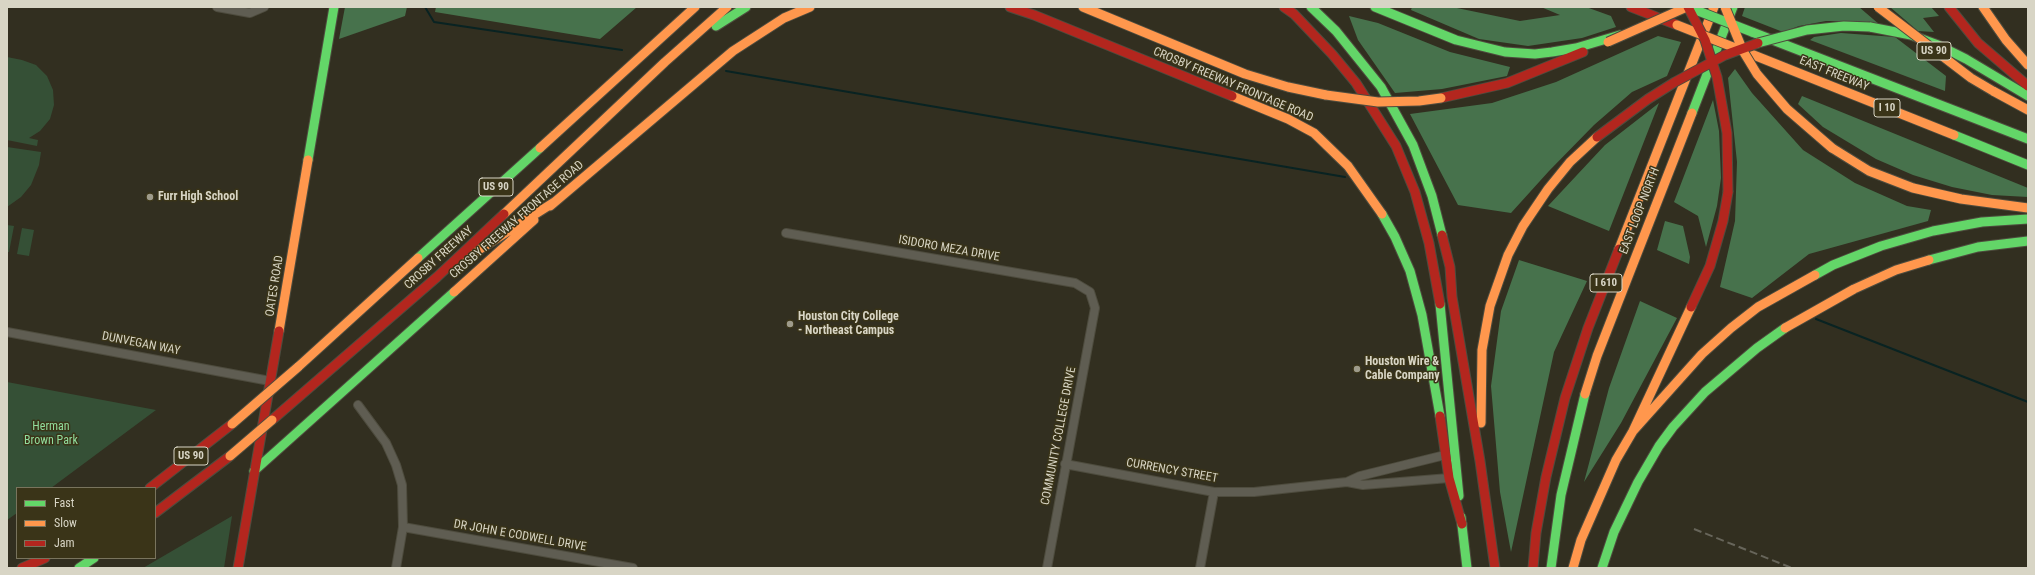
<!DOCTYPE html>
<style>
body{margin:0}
#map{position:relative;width:2035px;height:575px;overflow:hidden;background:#322f20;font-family:"Roboto Condensed",sans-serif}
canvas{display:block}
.frame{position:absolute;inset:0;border:8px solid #d8d5c5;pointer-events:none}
.legend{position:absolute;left:16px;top:487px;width:140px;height:72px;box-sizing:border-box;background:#3a3418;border:1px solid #79745d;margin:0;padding:5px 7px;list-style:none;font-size:12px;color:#d8d5c5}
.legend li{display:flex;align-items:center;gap:8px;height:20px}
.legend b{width:20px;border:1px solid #79745d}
</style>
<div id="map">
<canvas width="2035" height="575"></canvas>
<div class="frame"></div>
<ul class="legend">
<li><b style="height:5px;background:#63d668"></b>Fast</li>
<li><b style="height:5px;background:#ff974d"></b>Slow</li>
<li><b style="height:5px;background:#b3261e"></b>Jam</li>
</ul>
</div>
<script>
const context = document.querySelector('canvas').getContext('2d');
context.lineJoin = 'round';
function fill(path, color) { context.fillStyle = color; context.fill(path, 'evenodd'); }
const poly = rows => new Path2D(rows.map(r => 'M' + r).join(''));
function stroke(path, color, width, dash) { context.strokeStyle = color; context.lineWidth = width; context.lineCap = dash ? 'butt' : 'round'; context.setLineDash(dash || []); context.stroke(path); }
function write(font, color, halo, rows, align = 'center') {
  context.font = font + ' "Roboto Condensed",sans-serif'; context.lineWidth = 3; context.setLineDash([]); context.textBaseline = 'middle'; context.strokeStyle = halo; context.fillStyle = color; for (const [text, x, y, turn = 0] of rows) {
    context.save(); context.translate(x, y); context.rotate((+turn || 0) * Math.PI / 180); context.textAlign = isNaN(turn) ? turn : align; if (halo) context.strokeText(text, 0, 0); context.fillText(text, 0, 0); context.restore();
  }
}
fill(poly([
 [7,57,22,60,36,65,47,76,53,90,54,105,50,119,40,131,29,138,38,140,37,146,7,140],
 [7,147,41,152,39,165,31,185,21,197,7,207],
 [7,225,14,226,9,252,7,252],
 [22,228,34,230,29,256,17,254],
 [7,382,156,410,51,488,17,488,17,513,7,520],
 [232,516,224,568,143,568]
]), '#355036');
fill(poly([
 [345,7,407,7,405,16,339,39],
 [436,7,637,7,600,39,435,12],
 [1412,7,1452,7,1520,21,1560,15,1541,7,1586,7,1611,16,1616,27,1582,38,1528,46,1479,39,1411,10],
 [1745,7,1859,7,1880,25,1856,21,1826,21,1799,26,1783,32,1742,16],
 [1890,7,1931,7,1939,16,1923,18,1934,32,1918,31],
 [1349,16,1378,23,1450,52,1510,67,1507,76,1442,89,1395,93,1358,40],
 [1841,33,1895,37,1946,76,1945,91,1810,40,1814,37],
 [1658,36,1681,42,1667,76,1632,92,1594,125,1549,171,1511,213,1458,205,1410,114,1492,103,1556,82],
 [1735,69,1752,93,1803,150,1855,183,1907,206,1931,210,1928,221,1809,254,1752,298,1720,287,1735,221,1737,162,1728,78],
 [1802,96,2028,188,2028,197,1992,195,1952,187,1913,175,1876,159,1823,127,1798,104],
 [1713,100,1719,131,1721,178,1717,206,1706,247,1698,216,1674,202],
 [1659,103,1609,231,1548,206,1605,145],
 [1665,221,1683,226,1690,257,1689,264,1657,250],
 [1519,260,1587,281,1554,352,1511,552,1500,492,1491,386,1501,311],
 [1640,301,1677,318,1621,423,1584,482,1609,388]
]), '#47724c');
stroke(poly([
 [425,7,434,22,622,50],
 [726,71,1345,177],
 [1816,319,2028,402]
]), '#092322', 2);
const street = poly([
 [217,7,250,13,264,7],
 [786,233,1075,283,1090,292,1095,308,1047,568],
 [7,332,270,381],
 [358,405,386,443,396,465,402,485,403,527,396,568],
 [1065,464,1214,492,1254,492,1347,482,1363,485,1449,478],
 [1347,482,1360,476,1445,455],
 [403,527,633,568],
 [1200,568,1214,492]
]);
const fast = poly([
 [1311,7,1336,31,1381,87,1413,145,1432,196,1442,235],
 [1375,7,1456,40,1505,52,1535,54,1552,52,1576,48,1620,35],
 [716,26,746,7],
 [1870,27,1911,35,1938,45,1966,59,2028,96],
 [1752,32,2028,139],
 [1692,113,1733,7],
 [1954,135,2028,165],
 [308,160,334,7],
 [1382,214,1395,237,1410,271,1422,315,1440,416],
 [418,258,540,148],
 [1929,260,1978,247,2028,241],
 [1815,275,1833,265,1881,246,1933,231,1982,222,2028,219],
 [1440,304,1459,496],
 [254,471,454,292],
 [1461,517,1467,568],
 [79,568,94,558],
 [1551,568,1561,495,1585,394],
 [1602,568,1614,532,1638,482,1659,446,1673,427,1705,392,1757,348,1785,328]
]);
const slow = poly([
 [1083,7,1245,74,1288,87,1326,95],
 [1983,7,2006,40,2028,65],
 [1746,52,1954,135],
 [1993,91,2028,110],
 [1232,96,1288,119,1314,133,1348,166,1382,214],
 [540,148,695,7],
 [1832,148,1869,171,1913,188,1961,199,2028,208],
 [550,206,733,51,784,18,810,7],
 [504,214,665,62,727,7],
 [1619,249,1714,7],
 [466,258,556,201],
 [454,292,534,220],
 [1785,328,1854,289,1896,270,1929,260],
 [279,331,308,160],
 [298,367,418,258],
 [1585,394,1597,356,1692,113],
 [1481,423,1482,350,1490,306,1508,255,1523,226,1548,189,1570,162,1597,137],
 [1633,431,1702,354,1731,328,1758,307,1815,275],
 [1573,568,1581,540,1616,460,1633,431,1691,307]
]);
const jam = poly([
 [1010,7,1034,15,1232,96],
 [1284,7,1294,14,1332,54,1356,83,1396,146,1415,192,1429,243,1440,304],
 [1631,7,1677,25],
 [1949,7,1978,43,2028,86],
 [1441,98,1507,83,1583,52],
 [1442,235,1450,267,1452,297,1480,461,1495,568],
 [1691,307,1710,266,1723,221,1728,192],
 [1440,416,1449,478,1462,524],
 [272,420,437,277,504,214],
 [150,488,232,424],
 [155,513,230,456],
 [22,568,45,558],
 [238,568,279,331],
 [1533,568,1536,533,1546,477,1565,398,1588,328,1619,249]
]);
stroke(street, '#4e4c3e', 10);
stroke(fast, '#4e4c3e', 11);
stroke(slow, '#4e4c3e', 11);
stroke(jam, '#4e4c3e', 11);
stroke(street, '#5f5d52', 8);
stroke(fast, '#63d668', 9);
stroke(slow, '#ff974d', 9);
stroke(jam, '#b3261e', 9);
stroke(poly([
 [1694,529,1792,568]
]), '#67655a', 2, [8, 4]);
const fastBridge = poly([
 [1688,7,1752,32],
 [1758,43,1807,30,1844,26,1870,27]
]);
const slowBridge = poly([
 [1725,7,1743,51,1757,74,1787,109,1832,148],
 [1878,7,1971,78,1993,91],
 [1677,25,1743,51],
 [1608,42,1687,7],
 [1326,95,1378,102,1419,101,1441,98],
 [232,424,298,367],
 [230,456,272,420]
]);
const jamBridge = poly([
 [1688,7,1705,40,1717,77,1727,133,1728,192],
 [1597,137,1648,99,1675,82,1725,55,1758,43]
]);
stroke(fastBridge, '#4e4c3e', 11, []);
stroke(slowBridge, '#4e4c3e', 11, []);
stroke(jamBridge, '#4e4c3e', 11, []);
stroke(fastBridge, '#63d668', 9);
stroke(slowBridge, '#ff974d', 9);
stroke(jamBridge, '#b3261e', 9);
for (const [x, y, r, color] of [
 [150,197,4,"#9e9b8b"],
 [790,324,4,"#9e9b8b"],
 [1357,369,4,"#9e9b8b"]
]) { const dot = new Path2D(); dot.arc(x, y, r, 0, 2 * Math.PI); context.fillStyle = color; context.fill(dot); stroke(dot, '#3a3418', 1.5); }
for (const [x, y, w] of [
 [1934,51,34],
 [1887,108,26],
 [496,187,34],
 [1606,283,32],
 [191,456,34]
]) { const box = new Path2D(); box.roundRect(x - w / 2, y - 9, w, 18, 3); context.fillStyle = '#3a3418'; context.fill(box); stroke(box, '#d8d5c5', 1); }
write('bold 11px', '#d8d5c5', null, [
 ["US 90",1934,51],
 ["I 10",1887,108],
 ["US 90",496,187],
 ["I 610",1606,283],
 ["US 90",191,456]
]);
write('12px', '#d8d5c5', '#3a3418', [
 ["EAST FREEWAY",1834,74,22],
 ["CROSBY FREEWAY FRONTAGE ROAD",1233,85,23],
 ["EAST LOOP NORTH",1640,211,-69],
 ["CROSBY FREEWAY FRONTAGE ROAD",517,220,-41],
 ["ISIDORO MEZA DRIVE",949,249,10],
 ["CROSBY FREEWAY",439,258,-42],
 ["OATES ROAD",275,286,-81],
 ["DUNVEGAN WAY",141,344,11],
 ["COMMUNITY COLLEGE DRIVE",1059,436,-79],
 ["CURRENCY STREET",1172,471,10],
 ["DR JOHN E CODWELL DRIVE",520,536,10]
]);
write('bold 12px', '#d8d5c5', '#3a3418', [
 ["Furr High School",158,197],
 ["Houston City College",798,317],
 ["- Northeast Campus",798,331],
 ["Houston Wire &",1365,362],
 ["Cable Company",1365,376]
], 'left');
write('12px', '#91dd9d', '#3a3418', [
 ["Herman",51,427],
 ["Brown Park",51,441]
]);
</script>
